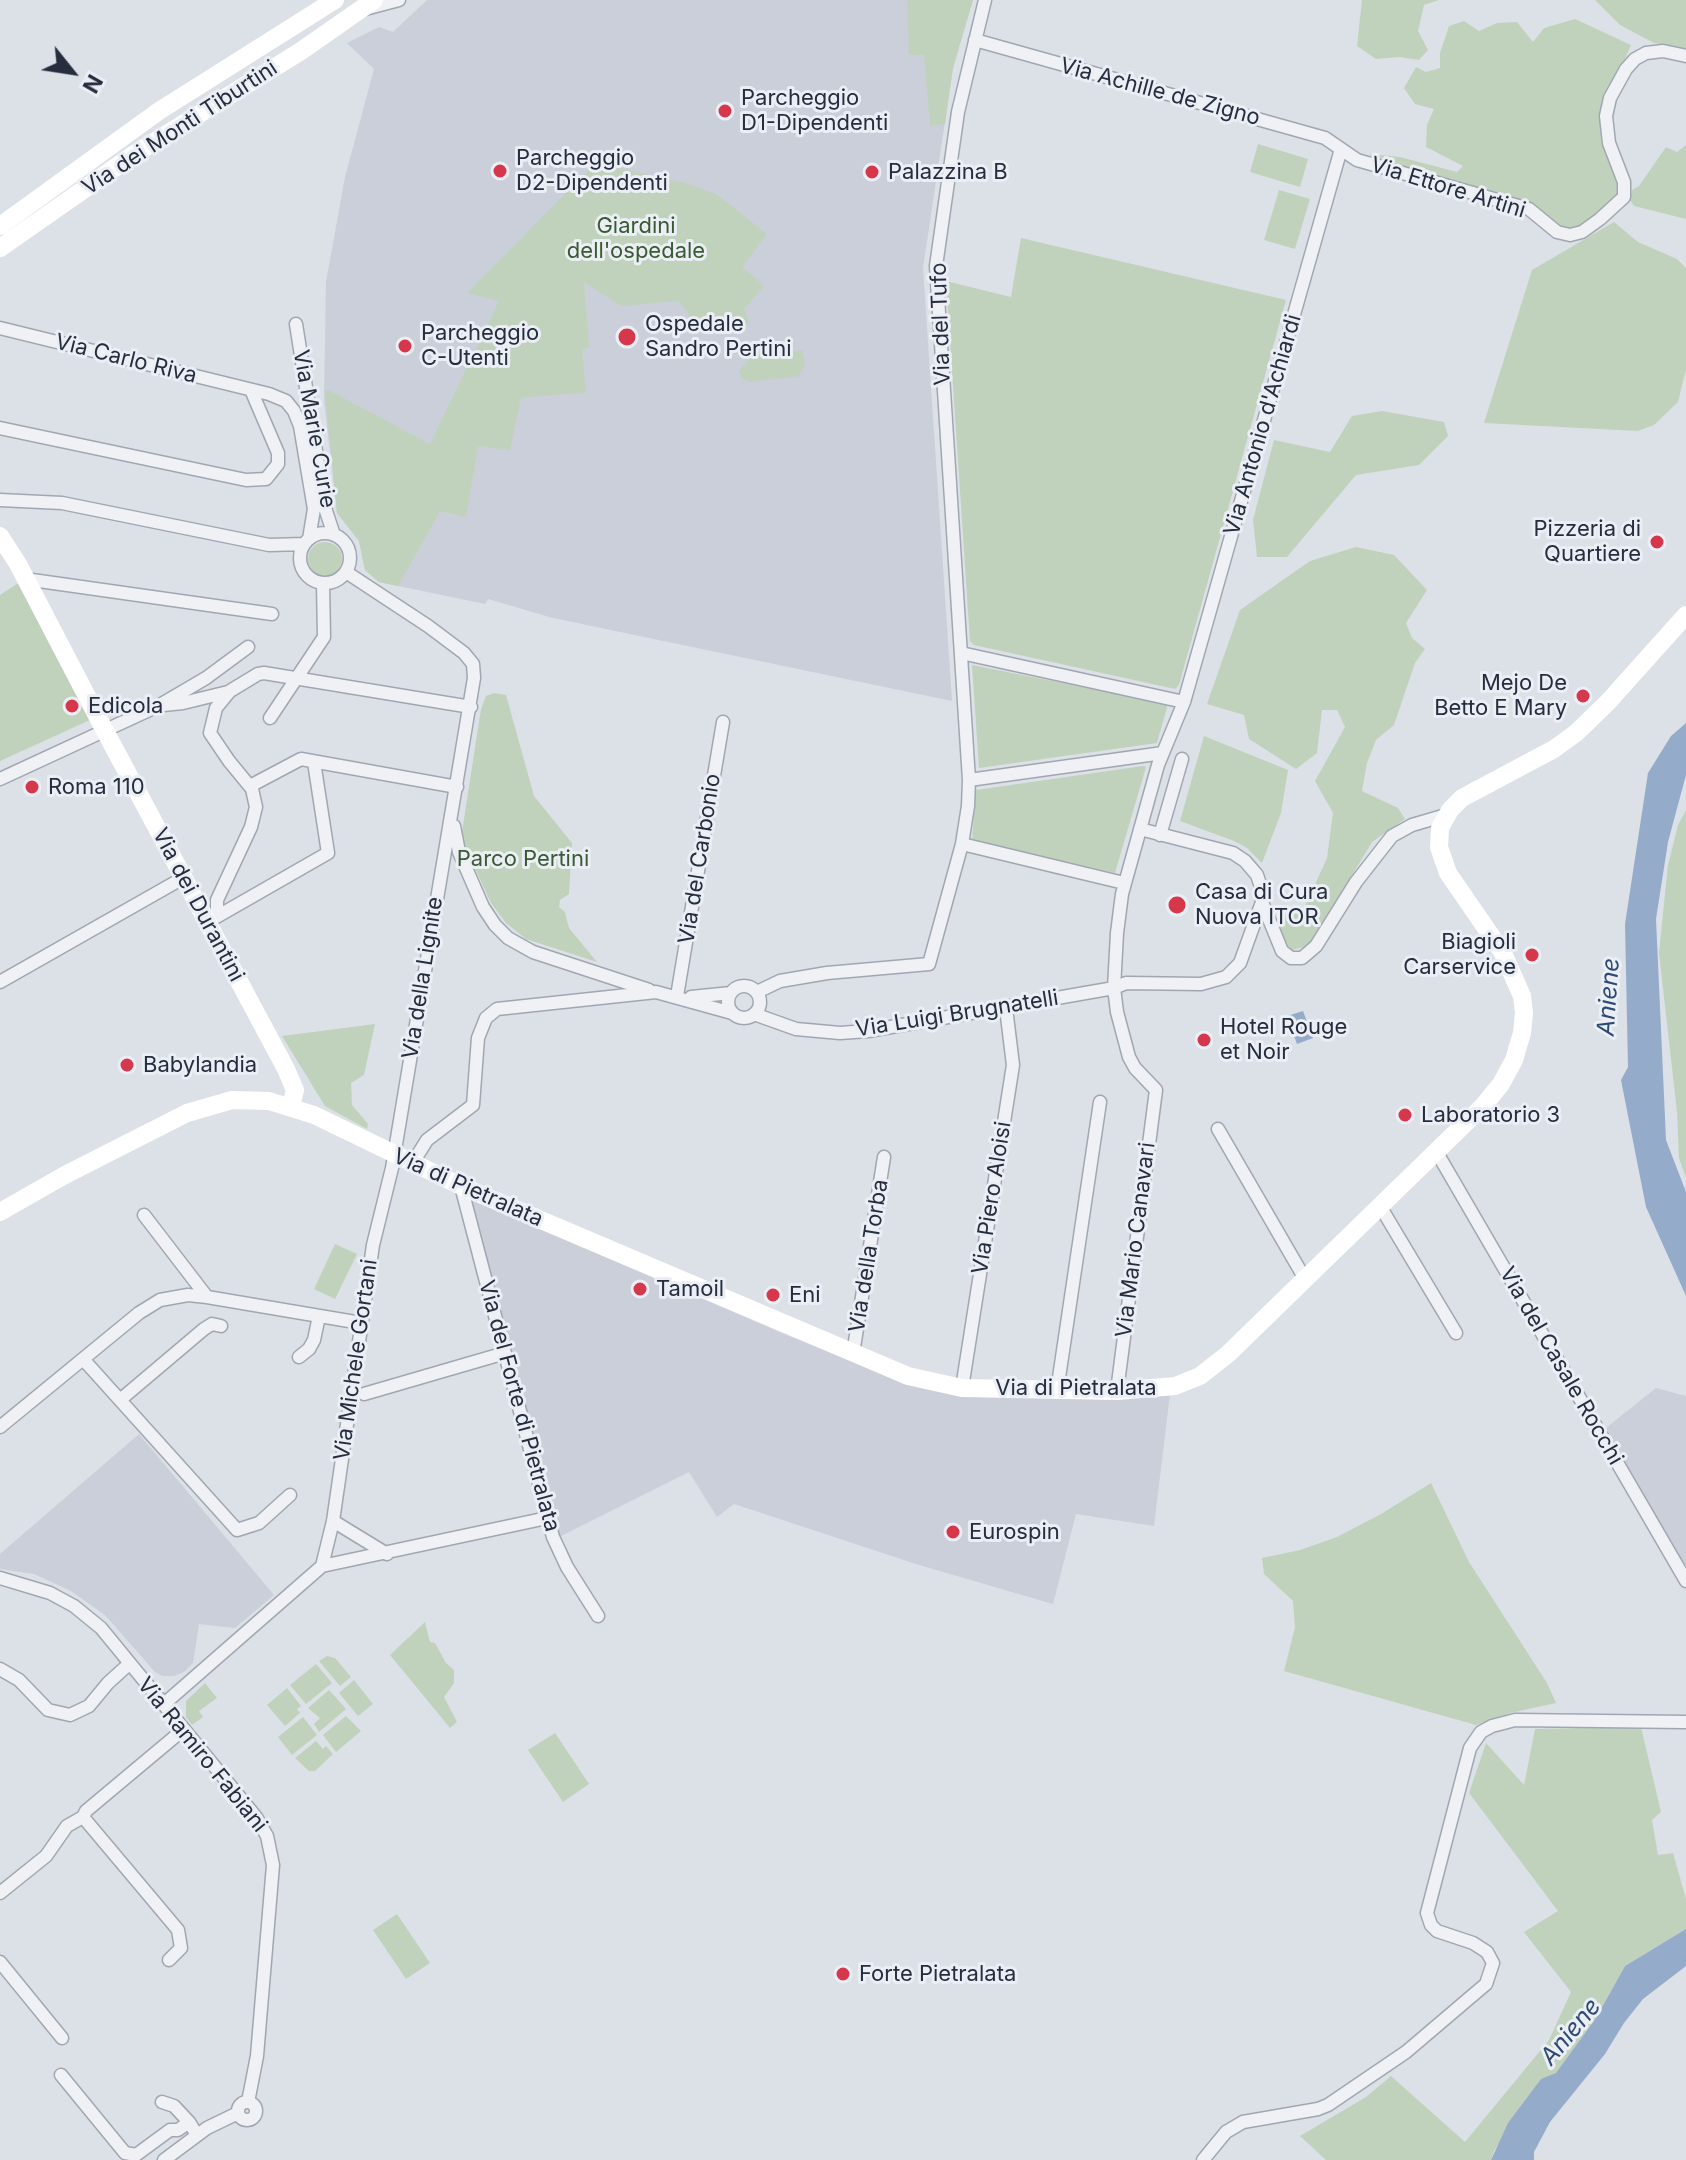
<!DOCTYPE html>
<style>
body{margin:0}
#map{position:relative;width:1686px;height:2160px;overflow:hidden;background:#dce0e7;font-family:Inter,sans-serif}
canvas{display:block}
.north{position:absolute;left:32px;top:32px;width:80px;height:80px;-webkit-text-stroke:6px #ebeff5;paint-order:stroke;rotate:120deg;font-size:22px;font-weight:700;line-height:32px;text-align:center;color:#252d3e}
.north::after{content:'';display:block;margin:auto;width:28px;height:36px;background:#252d3e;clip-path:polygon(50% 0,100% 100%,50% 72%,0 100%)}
</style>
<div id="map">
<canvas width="1686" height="2160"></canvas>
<div class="north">N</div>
</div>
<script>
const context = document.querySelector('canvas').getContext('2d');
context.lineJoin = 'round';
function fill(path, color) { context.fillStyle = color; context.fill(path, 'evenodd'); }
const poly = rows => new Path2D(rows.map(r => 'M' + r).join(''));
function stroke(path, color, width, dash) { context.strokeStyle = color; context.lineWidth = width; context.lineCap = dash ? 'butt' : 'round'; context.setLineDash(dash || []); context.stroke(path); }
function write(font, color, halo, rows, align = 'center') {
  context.font = font + ' Inter,sans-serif'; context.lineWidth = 6; context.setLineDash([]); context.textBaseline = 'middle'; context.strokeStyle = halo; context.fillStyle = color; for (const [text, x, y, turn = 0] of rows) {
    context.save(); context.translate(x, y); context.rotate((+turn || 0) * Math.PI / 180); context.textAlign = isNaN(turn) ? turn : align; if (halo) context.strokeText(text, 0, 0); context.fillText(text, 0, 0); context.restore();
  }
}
fill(poly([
 [427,0,973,0,953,68,923,268,952,701,553,618,488,599,485,604,379,582,365,570,359,541,337,513,324,400,326,282,345,177,374,69,347,43,379,27,393,32],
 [470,1198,784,1334,910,1384,1170,1394,1154,1526,1076,1514,1053,1604,916,1564,734,1504,717,1517,689,1472,557,1538],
 [1656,1388,1686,1396,1686,1569,1606,1428],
 [139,1434,274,1595,235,1628,199,1624,193,1663,184,1672,174,1676,163,1676,155,1672,105,1615,71,1591,34,1574,0,1569,0,1554]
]), '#cacfd9');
fill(poly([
 [907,0,973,0,953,68,945,124,930,126,924,55,909,55],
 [1362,0,1439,0,1424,5,1418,31,1428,50,1419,60,1399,57,1376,59,1357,46],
 [1595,0,1686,0,1686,49,1654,43,1620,25],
 [1575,19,1631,45,1612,89,1602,121,1604,148,1620,186,1619,199,1580,228,1563,230,1525,204,1372,161,1370,154,1400,157,1457,172,1463,166,1426,147,1427,125,1434,109,1415,104,1404,88,1416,67,1426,72,1440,68,1440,53,1449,26,1464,21,1479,31,1497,23,1517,22,1533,42,1544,28],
 [1258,144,1308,159,1300,187,1250,172],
 [1686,145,1686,219,1634,206,1630,200,1632,190,1639,186,1666,147,1677,152],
 [596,163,685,183,716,194,767,234,742,267,764,286,744,309,749,322,741,332,699,330,679,301,621,306,584,282,589,347,582,350,586,392,521,398,510,450,478,446,466,517,440,511,398,586,379,582,365,570,359,541,337,513,325,391,330,391,430,444,499,301,467,293],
 [1279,190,1310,199,1295,249,1264,240],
 [1614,222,1638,242,1677,259,1686,268,1686,369,1678,402,1654,425,1638,431,1484,423,1532,270],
 [1021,238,1286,300,1179,685,1175,689,974,645,970,641,946,281,1011,297],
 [760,347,767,355,802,350,805,364,799,376,750,382,741,378,739,371],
 [1382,411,1444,422,1448,436,1419,465,1356,475,1287,557,1257,557,1253,520,1274,440,1330,452,1352,416],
 '308 559a17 17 0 1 1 34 0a17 17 0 1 1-34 0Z',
 [1356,547,1394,555,1427,590,1406,623,1412,638,1425,649,1415,663,1394,725,1376,740,1367,763,1362,791,1398,808,1405,819,1372,842,1314,938,1304,947,1292,950,1284,941,1278,923,1282,915,1302,913,1327,858,1333,813,1315,781,1345,727,1337,710,1322,710,1317,753,1296,769,1249,739,1244,715,1207,704,1240,610,1310,561],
 [20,582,90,720,0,761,0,595],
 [972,665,1168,704,1157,743,979,768],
 [494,693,506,695,534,796,572,843,569,894,560,900,559,907,565,912,569,928,597,962,526,939,506,923,491,903,464,845,462,832,481,709,486,696],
 [1204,736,1288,770,1281,813,1262,863,1247,848,1234,841,1180,821],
 [1143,766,1146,767,1115,873,972,840,976,790],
 [1686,810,1686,1178,1679,1158,1677,1112,1659,953,1668,865,1678,825],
 [375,1024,364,1075,351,1083,352,1105,368,1124,367,1129,325,1106,282,1036],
 [335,1244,357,1254,335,1299,314,1289],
 [1431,1483,1469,1562,1547,1683,1556,1703,1510,1713,1476,1725,1284,1671,1295,1627,1293,1601,1264,1574,1262,1558,1300,1550,1337,1537,1381,1514],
 [425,1622,430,1642,435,1643,446,1663,454,1670,454,1683,444,1697,457,1722,450,1728,390,1655],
 [327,1656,335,1658,351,1677,340,1686,319,1661],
 [316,1664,332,1683,306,1704,290,1685],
 [354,1680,373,1704,358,1716,339,1693],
 [205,1683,217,1698,199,1711,203,1717,192,1725,186,1717,186,1701],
 [287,1688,301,1706,297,1709,300,1713,285,1726,267,1705],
 [329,1690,346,1709,319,1732,314,1724,320,1718,308,1708],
 [346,1716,361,1731,336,1752,323,1735],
 [303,1717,317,1735,292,1755,278,1737],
 [1641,1727,1661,1812,1652,1820,1658,1855,1673,1853,1686,1899,1686,1929,1625,1966,1596,2018,1556,2074,1541,2079,1494,2151,1491,2160,1326,2160,1300,2136,1366,2097,1391,2076,1465,2142,1549,2040,1571,1992,1524,1932,1558,1911,1469,1793,1486,1743,1524,1785,1535,1729],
 [555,1733,589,1784,563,1802,528,1750],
 [316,1741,323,1749,326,1746,333,1754,315,1771,309,1771,295,1758],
 [397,1914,430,1963,406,1979,373,1930]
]), '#c1d2bc');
fill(poly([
 [1686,723,1686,775,1668,842,1656,919,1666,1140,1686,1192,1686,1296,1646,1207,1621,1080,1628,1067,1625,924,1648,773,1671,736],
 [1303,1011,1313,1038,1297,1044,1287,1016],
 [1686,1929,1686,1966,1643,1999,1624,2023,1605,2054,1550,2122,1534,2152,1534,2160,1491,2160,1508,2123,1541,2079,1556,2073,1596,2018,1625,1966]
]), '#94acca');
const street = poly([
 [985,0,958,112,936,266,969,780,1163,753],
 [365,9,399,0],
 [975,40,1325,138,1357,160,1529,209,1557,232,1570,235,1582,232,1600,219,1624,197,1624,182,1609,143,1606,116,1610,98,1626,69,1635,59,1646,53,1663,51,1686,56],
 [296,324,325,508,334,535],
 [0,328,269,394,286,401,294,411,300,426,314,509,309,539],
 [0,428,246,480,266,479,278,464,278,453,251,390],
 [0,500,62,503,269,545,304,544],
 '300 558a25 25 0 1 1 50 0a25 25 0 1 1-50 0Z',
 [25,579,272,614],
 [961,653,1184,702],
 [163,705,183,703,228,692],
 [270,718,324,637,323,584],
 [0,779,160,705,206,678,248,647],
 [250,786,301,759,457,787],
 [454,826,459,852,483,907,495,925,508,938,533,952,649,990],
 [1160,835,1182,759],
 [962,844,1124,883],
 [1262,902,1282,951,1291,958,1302,958,1316,946,1356,882,1392,836,1412,825,1446,815],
 [217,916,217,900,251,827,256,807,252,789,229,761,210,733,216,708,230,691,258,674,264,673,471,707],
 [211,920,328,853,314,762],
 [0,982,183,878],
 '728 1002a16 16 0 1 1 32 0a16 16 0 1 1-32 0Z',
 [757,992,780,981,827,973,929,964,962,844,968,806,969,780],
 [677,996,723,722],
 [691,997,731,993],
 [754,1014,796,1029,840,1033,868,1031,1114,988,1126,983,1201,984,1226,977,1240,963,1262,902,1262,890,1257,875,1245,861,1233,853,1140,829],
 [1218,1129,1305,1279],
 [1436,1151,1686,1581],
 [412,1164,427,1140,473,1105,478,1038,486,1018,497,1009,656,992,732,1013],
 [461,1186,553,1537,567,1567,598,1616],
 [1380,1206,1456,1333],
 [144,1215,207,1297],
 [853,1354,884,1157],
 [299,1357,309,1349,314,1340,319,1316],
 [83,1359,237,1530,259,1523,290,1495],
 [962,1388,1013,1065,1006,1008],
 [1057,1391,1100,1102],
 [1117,1391,1156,1090,1135,1068,1129,1057,1117,1012,1114,988,1117,933,1122,894,1158,765,1184,702,1341,149],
 [364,1394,505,1353],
 [120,1400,204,1329,212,1324,221,1326],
 [0,1427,139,1313,160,1300,188,1295,207,1297,361,1323],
 [333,1521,387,1554],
 [322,1566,333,1521,373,1245,392,1168,474,678,473,664,464,653,428,626,346,572],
 [0,1578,50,1593,74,1606,101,1628,256,1817,267,1836,273,1865,257,2056,248,2102],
 [0,1669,19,1680,48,1710,70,1715,89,1706,108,1683,129,1664],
 [164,1704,322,1566,547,1518],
 [83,1817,178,1930,181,1948,169,1960],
 [0,1893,46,1856,67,1826,83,1817,86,1811,184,1729],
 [0,1962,62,2038],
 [61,2075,125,2153,136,2155,170,2130,178,2130,189,2122,197,2135],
 '238 2111a9 9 0 1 1 18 0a9 9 0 1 1-18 0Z',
 [162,2102,174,2106,189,2122],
 [164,2160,207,2128,238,2113],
 [1203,2160,1226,2132,1243,2122,1318,2109,1328,2105,1406,2052,1486,1984,1493,1963,1487,1952,1473,1943,1437,1931,1431,1925,1427,1913,1470,1748,1481,1732,1492,1726,1515,1720,1686,1722]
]);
stroke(street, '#a1a7b1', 15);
stroke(street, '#eff1f5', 12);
stroke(poly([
 [0,226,159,111,335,0],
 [0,248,133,155,301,51,374,0],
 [0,536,18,564,105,731,286,1069,295,1090,291,1107],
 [0,1212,65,1175,187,1113,232,1100,269,1101,314,1115,461,1186,908,1376,962,1388,1117,1391,1175,1386,1200,1376,1228,1354,1483,1106,1501,1084,1514,1060,1522,1033,1524,1013,1522,996,1503,953,1448,873,1439,847,1440,828,1450,810,1462,798,1554,749,1576,733,1608,702,1686,615]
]), '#fff', 18);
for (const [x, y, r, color] of [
 [725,111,8,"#d6374a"],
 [500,171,8,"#d6374a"],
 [872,172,8,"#d6374a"],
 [627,337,10,"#d6374a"],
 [405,346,8,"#d6374a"],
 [1657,542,8,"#d6374a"],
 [1583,696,8,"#d6374a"],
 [72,706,8,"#d6374a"],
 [32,787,8,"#d6374a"],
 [1177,905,10,"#d6374a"],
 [1532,955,8,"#d6374a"],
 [1204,1040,8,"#d6374a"],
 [127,1065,8,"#d6374a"],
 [1405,1115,8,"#d6374a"],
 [640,1289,8,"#d6374a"],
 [773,1295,8,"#d6374a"],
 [953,1532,8,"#d6374a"],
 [843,1974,8,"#d6374a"]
]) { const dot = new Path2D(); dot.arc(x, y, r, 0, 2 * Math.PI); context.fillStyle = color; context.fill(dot); stroke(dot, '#ebeff5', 3); }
write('22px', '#252d3e', '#ebeff5', [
 ["Via Achille de Zigno",1160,92,15],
 ["Via dei Monti Tiburtini",180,128,-33],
 ["Via Ettore Artini",1448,188,17],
 ["Via del Tufo",941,324,-92],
 ["Via Carlo Riva",126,359,14],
 ["Via Antonio d'Achiardi",1263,425,-74],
 ["Via Marie Curie",314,429,80],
 ["Via del Carbonio",700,859,-81],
 ["Via dei Durantini",198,905,62],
 ["Via della Lignite",423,978,-81],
 ["Via Luigi Brugnatelli",957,1014,-9],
 ["Via di Pietralata",468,1188,24],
 ["Via Piero Aloisi",992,1198,-81],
 ["Via Mario Canavari",1136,1240,-83],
 ["Via della Torba",869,1256,-81],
 ["Via Michele Gortani",356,1360,-82],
 ["Via del Casale Rocchi",1561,1366,60],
 ["Via di Pietralata",1076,1388],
 ["Via del Forte di Pietralata",519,1406,75],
 ["Via Ramiro Fabiani",202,1755,51]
]);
write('22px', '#252d3e', '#ebeff5', [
 ["Parcheggio",741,98],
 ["D1-Dipendenti",741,123],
 ["Parcheggio",516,158],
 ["D2-Dipendenti",516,183],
 ["Palazzina B",888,172],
 ["Ospedale",645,324],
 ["Sandro Pertini",645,349],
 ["Parcheggio",421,333],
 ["C-Utenti",421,358],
 ["Pizzeria di",1641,529,"right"],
 ["Quartiere",1641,554,"right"],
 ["Mejo De",1567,683,"right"],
 ["Betto E Mary",1567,708,"right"],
 ["Edicola",88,706],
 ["Roma 110",48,787],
 ["Casa di Cura",1195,892],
 ["Nuova ITOR",1195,917],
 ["Biagioli",1516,942,"right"],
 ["Carservice",1516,967,"right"],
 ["Hotel Rouge",1220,1027],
 ["et Noir",1220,1052],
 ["Babylandia",143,1065],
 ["Laboratorio 3",1421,1115],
 ["Tamoil",656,1289],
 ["Eni",789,1295],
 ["Eurospin",969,1532],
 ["Forte Pietralata",859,1974]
], 'left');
write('22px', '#385b31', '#ebeff5', [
 ["Giardini",636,226],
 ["dell'ospedale",636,251],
 ["Parco Pertini",523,859]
]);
write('italic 24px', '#2d4a74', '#ebeff5', [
 ["Aniene",1609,997,-86],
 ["Aniene",1571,2032,-50]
]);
</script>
